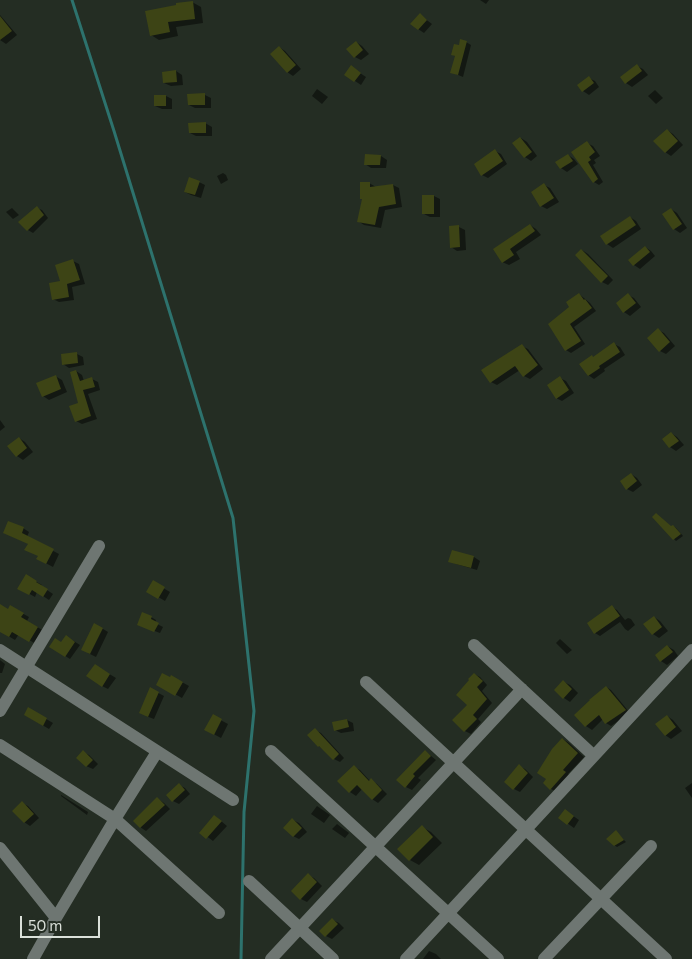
<!DOCTYPE html>
<style>
body{margin:0}
#map{position:relative;width:692px;height:959px;overflow:hidden;background:#242d23;font-family:Commissioner,sans-serif}
canvas{display:block}
.scale{position:absolute;left:20px;top:916px;width:80px;height:22px;box-sizing:border-box;border:2px solid #dbe1da;border-top:0;padding-left:6px;font-size:15px;line-height:18px;white-space:nowrap;color:#dbe1da;-webkit-text-stroke:4px #242d23;paint-order:stroke}
</style>
<div id="map">
<canvas width="692" height="959"></canvas>
<div class="scale">50 m</div>
</div>
<script>
const context = document.querySelector('canvas').getContext('2d');
context.lineJoin = 'round';
function fill(path, color) { context.fillStyle = color; context.fill(path, 'evenodd'); }
const poly = rows => new Path2D(rows.map(r => 'M' + r).join(''));
function stroke(path, color, width, dash) { context.strokeStyle = color; context.lineWidth = width; context.lineCap = dash ? 'butt' : 'round'; context.setLineDash(dash || []); context.stroke(path); }
fill(poly([
 [480,0,489,0,486,4],
 [192,2,201,7,203,23,176,27,178,36,159,40,151,35],
 [0,15,17,35,6,44,0,40],
 [420,15,432,24,424,33,418,29],
 [356,42,362,46,369,54,361,60,355,57],
 [466,42,471,45,463,77,451,72,456,57,453,55,459,47],
 [279,47,285,51,301,69,293,76,287,72],
 [637,66,643,69,648,75,632,87,626,83],
 [176,71,182,75,183,85,171,86,164,83],
 [357,71,366,77,361,85,355,81],
 [589,78,595,81,599,87,589,95,583,91,578,86],
 [317,89,328,97,322,104,312,96],
 [655,90,663,98,656,104,648,96],
 [205,95,211,98,211,108,195,108,189,105],
 [155,96,166,96,172,99,172,109,162,109,155,106],
 [205,123,212,127,212,136,196,136,190,133],
 [667,130,673,134,683,145,671,156,665,152],
 [521,138,527,142,537,156,531,161,525,157],
 [587,143,593,146,600,156,594,160,596,163,593,165,603,182,599,185,594,182,573,153],
 [495,151,501,154,507,164,488,178,482,175],
 [568,155,574,159,578,164,567,172,561,168],
 [381,156,387,160,386,168,371,168,365,164],
 [223,173,226,175,228,180,221,184,217,176],
 [199,182,205,185,201,198,191,195,185,192],
 [369,183,376,187,393,185,399,188,402,207,385,210,381,228,364,225,358,221],
 [544,185,550,188,559,202,547,209,541,206],
 [434,196,440,199,440,217,430,217,424,214],
 [12,208,19,215,13,219,6,212],
 [37,208,42,210,48,218,33,233,28,230,20,222],
 [671,209,677,213,687,228,680,233,674,229],
 [630,217,636,221,641,229,613,248,607,244,602,237],
 [530,225,536,229,541,235,516,252,520,259,509,265,502,262,494,249],
 [459,227,465,230,466,250,457,251,451,247],
 [645,247,651,251,655,256,640,269,634,265,630,260],
 [582,250,588,254,613,280,608,285,602,282],
 [73,261,79,264,85,284,72,287,74,300,59,302,53,299],
 [579,294,590,303,596,311,574,327,585,344,571,353,566,350,571,308],
 [628,295,634,298,641,307,630,316,624,312],
 [658,330,664,333,675,346,666,354,660,351],
 [614,344,620,347,625,355,604,369,605,371,594,379,588,375,594,358],
 [522,346,528,349,543,369,530,379,524,376,520,370,497,385,491,382],
 [77,354,83,357,84,365,69,368,63,364],
 [76,371,82,375,84,381,92,379,98,382,100,390,88,394,97,419,82,424,76,421,79,404],
 [55,376,62,380,67,392,49,400,43,396],
 [560,378,566,381,574,393,562,401,556,398],
 [0,420,5,427,0,431],
 [671,433,677,437,684,445,676,451,670,447,664,439],
 [19,438,25,442,33,452,23,460,17,456],
 [631,474,637,478,642,485,633,492,627,489],
 [654,517,672,527,673,526,676,528,683,536,676,541,674,539],
 [23,528,29,532,27,537,59,554,53,567,38,559,40,556,29,544,11,536],
 [474,557,480,561,477,570,456,564,450,561],
 [26,576,42,585,41,586,53,594,49,600,37,592,35,597,19,588],
 [153,582,170,592,165,601,148,591],
 [0,606,9,611,11,607,29,617,27,621,44,631,36,644,19,634,15,640,0,631],
 [612,607,617,610,625,620,628,618,631,619,635,625,628,631,625,629,620,622,600,636,595,633],
 [151,617,156,620,155,623,163,627,160,633,144,627],
 [654,617,660,621,668,631,659,638,653,634],
 [95,624,108,632,96,657,88,653],
 [560,639,572,650,567,654,556,643],
 [72,640,80,645,70,659,51,647],
 [667,646,674,650,678,656,667,665,661,661,656,655],
 [0,660,5,664,2,673,0,673],
 [101,669,116,678,108,689,102,686],
 [474,674,480,677,487,685,482,691,492,703,478,719,481,722,471,734,465,731,468,705],
 [171,676,189,686,182,698,157,684,170,678],
 [564,682,570,685,578,693,570,702,564,698],
 [606,687,611,690,630,713,611,726,606,723,603,719,592,730,586,726,576,715],
 [151,689,164,696,154,719,146,716],
 [29,709,53,723,49,729,25,715],
 [213,716,228,724,221,738,206,730],
 [667,716,673,720,682,731,671,739,665,735],
 [347,720,353,723,354,731,341,733,335,730],
 [315,730,321,733,344,758,340,762,334,759,319,746],
 [563,739,569,743,584,757,568,774,571,776,557,792,551,789],
 [425,751,436,760,418,778,421,780,412,790,406,787],
 [83,752,89,755,98,764,93,769,86,766],
 [519,766,525,769,533,777,520,792,514,789],
 [354,767,360,770,370,781,371,780,377,784,387,794,378,803,372,799,362,789,356,796,350,792],
 [692,783,692,798,685,788],
 [179,785,185,788,190,794,179,804,173,801],
 [61,795,88,812,87,815,61,796],
 [158,799,164,803,170,809,146,831,140,827],
 [22,803,28,806,39,818,30,826,24,822],
 [317,806,330,815,324,823,311,814],
 [566,811,579,820,574,828,560,818],
 [215,816,227,826,213,841,201,832],
 [293,820,299,823,307,832,299,839,293,836],
 [337,824,349,833,345,838,332,829],
 [422,827,431,832,442,843,419,865,410,860],
 [616,832,626,842,617,847,614,845],
 [308,875,314,878,322,886,307,902,301,899],
 [333,920,339,923,344,928,332,939,326,936],
 [429,951,436,954,441,959,423,959]
]), '#0007');
stroke(poly([
 [72,0,114,131,233,518,254,711,244,812,241,959]
]), '#2d726d', 3);
fill(poly([
 [193,1,195,19,168,22,170,32,150,36,145,11,176,5,176,3],
 [420,13,427,20,418,30,410,24],
 [0,16,12,31,0,40],
 [460,39,467,41,458,75,450,73,455,56,451,55,454,44,459,45],
 [356,41,363,50,354,58,346,49],
 [279,46,296,65,287,73,270,54],
 [637,64,642,71,625,84,620,77],
 [351,65,361,73,354,82,344,75],
 [176,70,177,82,163,83,162,72],
 [589,76,594,83,582,92,577,85],
 [205,93,205,105,188,105,187,94],
 [154,95,166,95,166,106,154,106],
 [206,122,206,133,189,133,188,123],
 [667,129,678,141,665,153,653,141],
 [520,137,532,152,524,158,512,143],
 [587,141,595,152,589,157,591,160,588,162,598,179,593,183,571,152],
 [495,149,503,161,481,176,474,164],
 [365,154,381,155,380,165,364,165],
 [568,154,573,161,560,169,555,162],
 [189,177,200,181,195,195,184,192],
 [360,182,370,182,370,187,393,184,396,204,379,207,375,225,357,222,362,199,360,199],
 [544,183,554,198,540,207,531,192],
 [422,195,434,195,434,214,422,214],
 [37,206,44,215,27,231,18,222],
 [671,208,682,224,673,230,662,214],
 [630,216,636,225,606,245,600,236],
 [530,224,535,231,510,249,514,255,502,263,493,249],
 [459,225,460,247,450,248,449,226],
 [645,246,650,252,633,266,628,260],
 [581,249,608,276,601,283,575,255],
 [73,259,80,280,67,284,69,297,52,300,49,283,60,281,55,265],
 [579,293,584,300,585,299,592,308,570,324,581,341,565,351,548,324,569,307,566,302],
 [628,293,636,303,623,313,616,303],
 [658,328,670,342,659,352,647,338],
 [614,342,620,352,599,366,600,368,588,376,579,364,592,355,593,357],
 [522,344,538,365,523,377,515,366,490,383,481,370],
 [77,352,78,363,62,365,61,354],
 [76,370,80,381,92,377,95,387,83,390,91,416,75,422,69,406,78,403,70,372],
 [56,375,61,389,42,397,36,383],
 [560,376,569,390,556,399,547,385],
 [671,432,679,441,669,448,662,439],
 [19,437,27,448,16,457,7,446],
 [631,473,637,481,626,490,620,481],
 [656,513,671,526,673,525,681,534,673,540,652,517],
 [8,521,24,527,22,533,54,549,46,564,36,559,38,556,24,550,28,544,3,533],
 [452,550,474,556,471,568,448,562],
 [26,574,37,581,36,582,48,589,43,597,32,590,29,595,17,589],
 [153,580,165,587,158,599,146,592],
 [0,604,8,609,10,605,24,613,21,617,38,627,29,642,12,632,9,637,0,632],
 [612,605,620,616,594,634,587,623],
 [142,612,152,616,151,619,159,623,154,632,137,625],
 [654,616,662,627,652,635,643,624],
 [94,623,103,628,90,654,81,650],
 [66,635,75,642,65,657,49,647,55,638,61,642],
 [667,645,673,652,660,662,655,655],
 [95,664,110,674,102,687,86,676],
 [162,673,170,677,171,675,183,682,175,696,156,685],
 [474,673,483,681,477,687,487,699,473,715,477,719,464,732,452,720,467,705,456,695,469,680,468,679],
 [563,680,572,689,563,699,554,690],
 [606,686,626,710,605,724,599,715,585,727,574,715,590,700,589,700],
 [150,687,159,692,148,717,139,713],
 [28,707,47,718,43,726,24,715],
 [213,714,222,719,214,735,204,730],
 [667,715,676,727,665,736,655,724],
 [347,719,349,727,334,731,332,722],
 [315,728,339,754,333,760,319,746,318,747,307,735],
 [562,738,578,753,563,770,566,772,550,790,543,783,546,779,537,773,552,749],
 [83,750,93,760,86,767,76,758],
 [425,750,431,756,413,774,415,776,405,788,396,780],
 [519,764,528,773,513,790,504,782],
 [354,765,369,781,371,778,382,790,372,800,357,785,349,793,337,781],
 [179,783,185,790,172,802,166,795],
 [157,797,165,805,140,828,133,821],
 [22,801,34,814,24,823,12,811],
 [565,809,574,816,567,825,558,818],
 [214,815,222,821,206,839,199,833],
 [292,818,302,828,293,837,283,828],
 [422,825,433,837,409,861,397,849],
 [616,830,624,840,614,846,606,839],
 [308,873,317,882,300,900,291,891],
 [332,918,338,924,325,937,319,931]
]), '#3d4415');
stroke(poly([
 [474,645,594,756],
 [0,650,233,800],
 [366,682,666,959],
 [0,711,99,546],
 [0,745,115,819,219,913],
 [271,751,498,959],
 [0,848,56,918],
 [249,881,333,959],
 [33,959,56,918,115,819,157,752],
 [271,959,522,689],
 [406,959,692,650],
 [544,959,651,846]
]), '#6e7672', 12);
</script>
